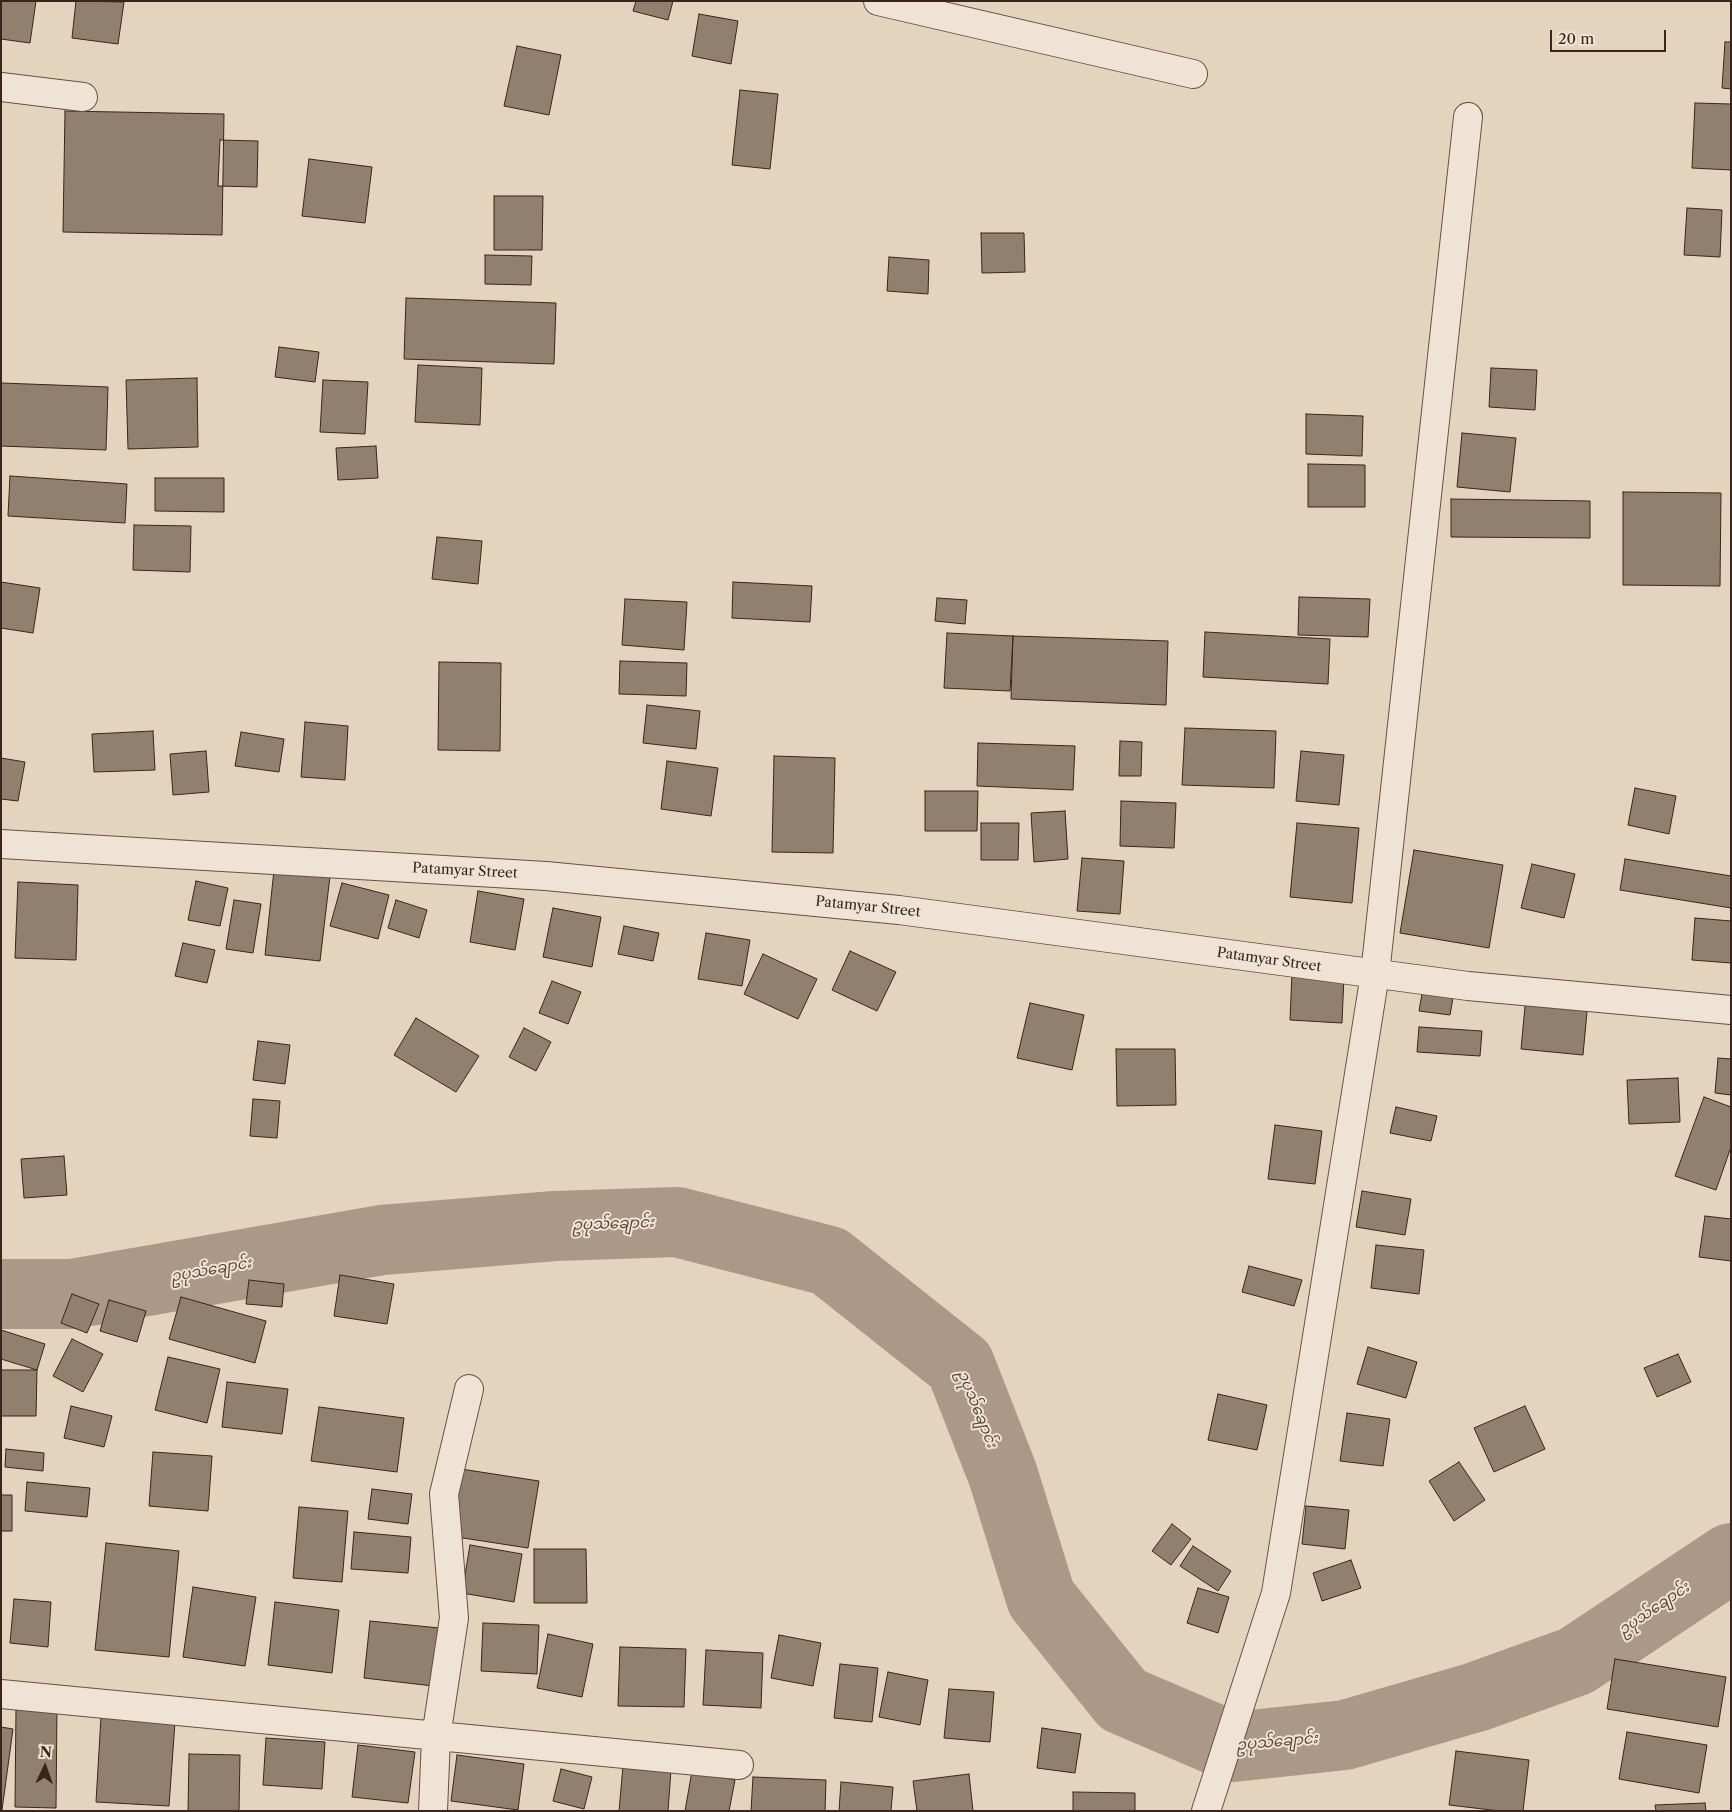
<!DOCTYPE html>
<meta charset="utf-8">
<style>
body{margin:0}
#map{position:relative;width:1732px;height:1812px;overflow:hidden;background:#e5d4bd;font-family:"Libre Caslon Text",serif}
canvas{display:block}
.frame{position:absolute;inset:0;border:2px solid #39251b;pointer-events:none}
.north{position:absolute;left:20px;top:1742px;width:50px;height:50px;-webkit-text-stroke:4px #eee3d4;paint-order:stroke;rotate:3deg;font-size:14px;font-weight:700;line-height:20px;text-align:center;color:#39251b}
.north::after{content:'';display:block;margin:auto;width:18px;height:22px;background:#39251b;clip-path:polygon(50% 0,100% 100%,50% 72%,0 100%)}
.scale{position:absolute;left:1550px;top:30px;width:116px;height:22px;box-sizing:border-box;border:2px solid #39251b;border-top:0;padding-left:6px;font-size:15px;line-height:18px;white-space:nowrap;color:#39251b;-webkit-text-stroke:4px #eee3d4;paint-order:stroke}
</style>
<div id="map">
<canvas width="1732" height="1812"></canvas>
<div class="frame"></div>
<div class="north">N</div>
<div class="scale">20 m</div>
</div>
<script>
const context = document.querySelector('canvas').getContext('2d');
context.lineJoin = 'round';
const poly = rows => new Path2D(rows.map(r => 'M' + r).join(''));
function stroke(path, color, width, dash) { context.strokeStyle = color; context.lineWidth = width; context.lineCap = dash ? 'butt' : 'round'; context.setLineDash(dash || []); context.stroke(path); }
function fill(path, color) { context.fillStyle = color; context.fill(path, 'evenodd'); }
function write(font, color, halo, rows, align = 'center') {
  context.font = font + ' "Libre Caslon Text","Noto Sans Myanmar",serif'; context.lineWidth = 4; context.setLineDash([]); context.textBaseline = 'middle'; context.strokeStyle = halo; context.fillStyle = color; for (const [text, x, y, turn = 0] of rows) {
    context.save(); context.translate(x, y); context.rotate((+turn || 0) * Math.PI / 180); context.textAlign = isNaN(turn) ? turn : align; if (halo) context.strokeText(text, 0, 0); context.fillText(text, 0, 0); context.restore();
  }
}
stroke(poly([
 [1,1294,72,1294,382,1240,555,1226,677,1222,829,1261,960,1365,1003,1475,1041,1598,1123,1700,1233,1747,1345,1735,1476,1697,1576,1661,1731,1558]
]), '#ab9886', 70);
const building = poly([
 [1,1,36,1,30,43,1,39,1,1],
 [76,1,124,2,118,44,72,38,76,1],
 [636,1,673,1,668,20,633,11,636,1],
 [699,14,738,21,731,64,692,56,699,14],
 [1725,42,1731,42,1731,89,1722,88,1725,42],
 [517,46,561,55,549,115,504,106,517,46],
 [740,90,778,94,770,169,732,165,740,90],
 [1695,103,1731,104,1731,170,1692,168,1695,103],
 [65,111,224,114,222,235,63,232,65,111],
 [220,140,258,141,257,187,218,186,220,140],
 [309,159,372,167,365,223,302,216,309,159],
 [494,196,543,196,542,250,494,250,494,196],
 [1687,208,1722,210,1720,257,1684,255,1687,208],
 [981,233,1024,233,1025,272,982,273,981,233],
 [485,255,532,256,531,285,485,284,485,255],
 [889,257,929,260,928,294,887,291,889,257],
 [406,298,556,303,554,364,404,359,406,298],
 [279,347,319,352,315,382,275,377,279,347],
 [418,365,482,368,480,425,415,422,418,365],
 [1491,368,1537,370,1535,410,1489,407,1491,368],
 [197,378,198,447,128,449,126,380,197,378],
 [323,380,368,382,365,434,320,432,323,380],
 [1,383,108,387,106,450,1,446,1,383],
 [1306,414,1363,416,1362,456,1306,454,1306,414],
 [1462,433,1516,438,1510,492,1457,487,1462,433],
 [376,446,378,478,338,480,336,448,376,446],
 [1308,464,1365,465,1365,507,1308,507,1308,464],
 [10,476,127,484,125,523,8,516,10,476],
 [155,478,224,478,224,512,155,511,155,478],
 [1623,492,1721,493,1720,586,1623,585,1623,492],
 [1451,499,1590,501,1590,538,1451,537,1451,499],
 [134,525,191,526,190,572,133,570,134,525],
 [437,537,482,541,478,584,432,579,437,537],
 [1,582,40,588,33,633,1,628,1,582],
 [733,582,812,586,810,622,732,618,733,582],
 [1299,597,1370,599,1368,637,1298,635,1299,597],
 [937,598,967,600,965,624,935,621,937,598],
 [625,599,687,602,684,650,622,645,625,599],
 [1205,632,1330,639,1328,684,1203,677,1205,632],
 [947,633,1013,636,1010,691,944,688,947,633],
 [1013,636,1168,641,1166,705,1011,699,1013,636],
 [620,661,687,663,686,696,619,694,620,661],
 [439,662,501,663,500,751,438,750,439,662],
 [647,705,700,711,696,749,643,743,647,705],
 [305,722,348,726,345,780,301,777,305,722],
 [1185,728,1276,731,1274,788,1182,785,1185,728],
 [153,731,155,770,94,772,92,734,153,731],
 [241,732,284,739,279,772,235,766,241,732],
 [1120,741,1142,742,1141,776,1119,776,1120,741],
 [978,743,1075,746,1073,790,977,786,978,743],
 [206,751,209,792,173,795,170,754,206,751],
 [1301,751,1344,755,1339,805,1296,801,1301,751],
 [774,756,835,758,833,853,772,852,774,756],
 [1,758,25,762,18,801,1,799,1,758],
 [667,761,718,768,711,816,661,809,667,761],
 [1635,788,1676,796,1669,834,1628,825,1635,788],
 [925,791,978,791,977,831,925,831,925,791],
 [1121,801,1176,803,1174,848,1120,846,1121,801],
 [1065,811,1068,859,1034,862,1031,813,1065,811],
 [981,823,1019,823,1018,860,981,860,981,823],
 [1297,823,1359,828,1352,903,1290,897,1297,823],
 [1414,850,1503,865,1489,948,1400,933,1414,850],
 [1082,858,1124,861,1120,914,1077,911,1082,858],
 [1625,859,1731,876,1731,908,1620,890,1625,859],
 [1532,864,1575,874,1564,918,1521,908,1532,864],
 [274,870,330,876,320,961,265,955,274,870],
 [196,881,228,888,220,926,188,920,196,881],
 [18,882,78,885,76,960,15,958,18,882],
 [342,883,389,895,378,939,330,926,342,883],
 [478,891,524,899,515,950,470,942,478,891],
 [234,900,261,904,253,953,226,949,234,900],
 [396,900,427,910,419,938,388,928,396,900],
 [553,908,601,917,592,967,543,957,553,908],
 [1695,918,1731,921,1731,963,1692,960,1695,918],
 [624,926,659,933,653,961,618,954,624,926],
 [706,933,750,940,742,986,698,979,706,933],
 [183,943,215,950,207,983,175,976,183,943],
 [850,951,896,972,877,1011,832,990,850,951],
 [763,954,817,979,798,1019,744,994,763,954],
 [1292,972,1344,975,1342,1023,1290,1020,1292,972],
 [552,981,581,992,568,1024,539,1013,552,981],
 [1423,988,1454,992,1450,1015,1419,1011,1423,988],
 [1526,996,1588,1001,1583,1055,1521,1049,1526,996],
 [1030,1003,1084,1015,1072,1070,1017,1058,1030,1003],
 [416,1018,479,1056,456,1092,394,1055,416,1018],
 [1419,1027,1482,1031,1480,1056,1417,1052,1419,1027],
 [524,1028,551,1042,536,1071,509,1057,524,1028],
 [258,1041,290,1045,285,1084,253,1080,258,1041],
 [1116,1049,1175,1049,1176,1105,1117,1106,1116,1049],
 [1718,1058,1731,1059,1731,1095,1715,1093,1718,1058],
 [1678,1078,1680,1122,1629,1124,1627,1080,1678,1078],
 [1704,1097,1731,1107,1731,1147,1716,1190,1675,1176,1704,1097],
 [253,1099,280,1101,277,1138,250,1136,253,1099],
 [1396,1107,1437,1116,1431,1141,1390,1133,1396,1107],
 [1275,1125,1322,1131,1315,1184,1268,1179,1275,1125],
 [64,1156,67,1195,24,1198,21,1159,64,1156],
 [1362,1191,1411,1199,1405,1235,1356,1227,1362,1191],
 [1705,1216,1731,1219,1731,1261,1699,1257,1705,1216],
 [1376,1245,1424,1250,1419,1294,1371,1288,1376,1245],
 [1249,1266,1302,1280,1294,1306,1242,1292,1249,1266],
 [340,1275,394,1284,387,1324,334,1316,340,1275],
 [249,1280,284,1284,282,1307,246,1304,249,1280],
 [72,1294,99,1304,87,1333,61,1323,72,1294],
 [181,1297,266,1321,255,1363,169,1339,181,1297],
 [109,1300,146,1311,137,1342,100,1331,109,1300],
 [1,1330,45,1344,37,1370,1,1359,1,1330],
 [72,1339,103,1354,83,1392,53,1376,72,1339],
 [1368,1347,1417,1362,1406,1398,1357,1384,1368,1347],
 [1678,1354,1691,1382,1657,1397,1644,1368,1678,1354],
 [168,1357,220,1369,207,1423,155,1410,168,1357],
 [1,1370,37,1370,36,1416,1,1416,1,1370],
 [227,1382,288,1389,282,1434,222,1427,227,1382],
 [1218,1394,1267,1405,1257,1450,1208,1440,1218,1394],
 [71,1406,112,1416,104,1447,64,1438,71,1406],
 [1525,1406,1545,1449,1494,1472,1474,1428,1525,1406],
 [319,1407,404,1418,397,1472,311,1461,319,1407],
 [1347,1413,1390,1419,1383,1466,1340,1461,1347,1413],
 [6,1449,44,1453,43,1471,5,1467,6,1449],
 [153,1452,212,1456,208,1511,149,1506,153,1452],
 [1459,1462,1485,1500,1454,1521,1429,1481,1459,1462],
 [461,1469,539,1481,528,1548,450,1536,461,1469],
 [27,1482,90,1488,87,1517,25,1511,27,1482],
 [372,1489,412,1494,408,1524,368,1519,372,1489],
 [1,1495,12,1495,12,1531,1,1531,1,1495],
 [1306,1506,1349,1510,1345,1549,1302,1544,1306,1506],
 [299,1507,348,1511,342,1582,293,1578,299,1507],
 [1172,1524,1191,1539,1171,1565,1152,1551,1172,1524],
 [354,1532,411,1537,408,1573,351,1569,354,1532],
 [106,1543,179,1551,169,1657,95,1650,106,1543],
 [470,1545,522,1554,514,1602,462,1593,470,1545],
 [1193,1546,1231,1571,1218,1591,1180,1566,1193,1546],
 [534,1549,586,1549,587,1603,534,1603,534,1549],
 [1351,1560,1361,1588,1322,1601,1313,1573,1351,1560],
 [193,1587,256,1597,245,1666,183,1657,193,1587],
 [1198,1588,1229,1597,1218,1633,1187,1623,1198,1588],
 [14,1599,51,1602,48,1647,10,1643,14,1599],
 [275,1602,339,1610,332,1673,268,1665,275,1602],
 [370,1621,439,1628,433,1686,364,1678,370,1621],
 [483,1623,539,1625,537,1674,481,1671,483,1623],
 [548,1634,593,1644,582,1697,537,1688,548,1634],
 [779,1635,821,1643,813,1686,771,1678,779,1635],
 [620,1647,686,1649,684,1707,618,1706,620,1647],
 [706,1650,763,1653,761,1708,703,1705,706,1650],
 [1615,1659,1726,1677,1718,1727,1607,1709,1615,1659],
 [840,1664,878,1668,872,1722,834,1718,840,1664],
 [888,1672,928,1680,920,1725,879,1717,888,1672],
 [949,1689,994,1692,990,1742,944,1738,949,1689],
 [16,1707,57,1707,56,1808,15,1807,16,1707],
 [101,1717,175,1722,169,1806,96,1802,101,1717],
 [1,1727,13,1729,2,1810,1,1810,1,1727],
 [1042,1728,1081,1734,1075,1773,1037,1768,1042,1728],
 [1627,1732,1707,1745,1699,1793,1619,1779,1627,1732],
 [266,1738,325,1742,322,1789,263,1785,266,1738],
 [358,1745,415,1752,408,1803,352,1797,358,1745],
 [1456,1751,1529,1760,1523,1811,1500,1811,1449,1805,1456,1751],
 [189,1754,240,1755,239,1811,188,1811,189,1754],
 [457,1755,524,1764,518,1810,451,1801,457,1755],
 [623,1766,671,1770,668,1811,619,1811,623,1766],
 [561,1769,592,1777,584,1809,553,1801,561,1769],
 [692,1771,735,1780,729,1811,685,1811,692,1771],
 [969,1774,973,1811,917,1811,913,1781,969,1774],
 [753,1777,826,1780,825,1811,751,1811,753,1777],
 [841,1782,893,1787,891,1811,839,1811,841,1782],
 [1073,1792,1135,1793,1135,1811,1073,1811,1073,1792],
 [1705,1803,1706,1811,1656,1811,1655,1805,1705,1803]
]);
fill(building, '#92806f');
stroke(building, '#39251b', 1);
const minor = poly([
 [878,1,1193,74],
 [1,87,83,97],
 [1,844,546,876,899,910,1468,986,1731,1010],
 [1,1694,739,1765],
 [433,1811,436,1737,454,1618,444,1494,469,1389],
 [1206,1811,1276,1593,1375,974,1468,117]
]);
stroke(minor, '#645144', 30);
stroke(minor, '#eee3d4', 28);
write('14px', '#39251b', '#eee3d4', [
 ["Patamyar Street",465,871,3],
 ["Patamyar Street",868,907,6],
 ["Patamyar Street",1269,960,8]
]);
write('italic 15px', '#5b483b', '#eee3d4', [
 ["ဥပုသ်ချောင်း",613,1224,-2],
 ["ဥပုသ်ချောင်း",211,1270,-10],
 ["ဥပုသ်ချောင်း",977,1409,68],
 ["ဥပုသ်ချောင်း",1654,1609,-34],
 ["ဥပုသ်ချောင်း",1277,1742,-5]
]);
</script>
